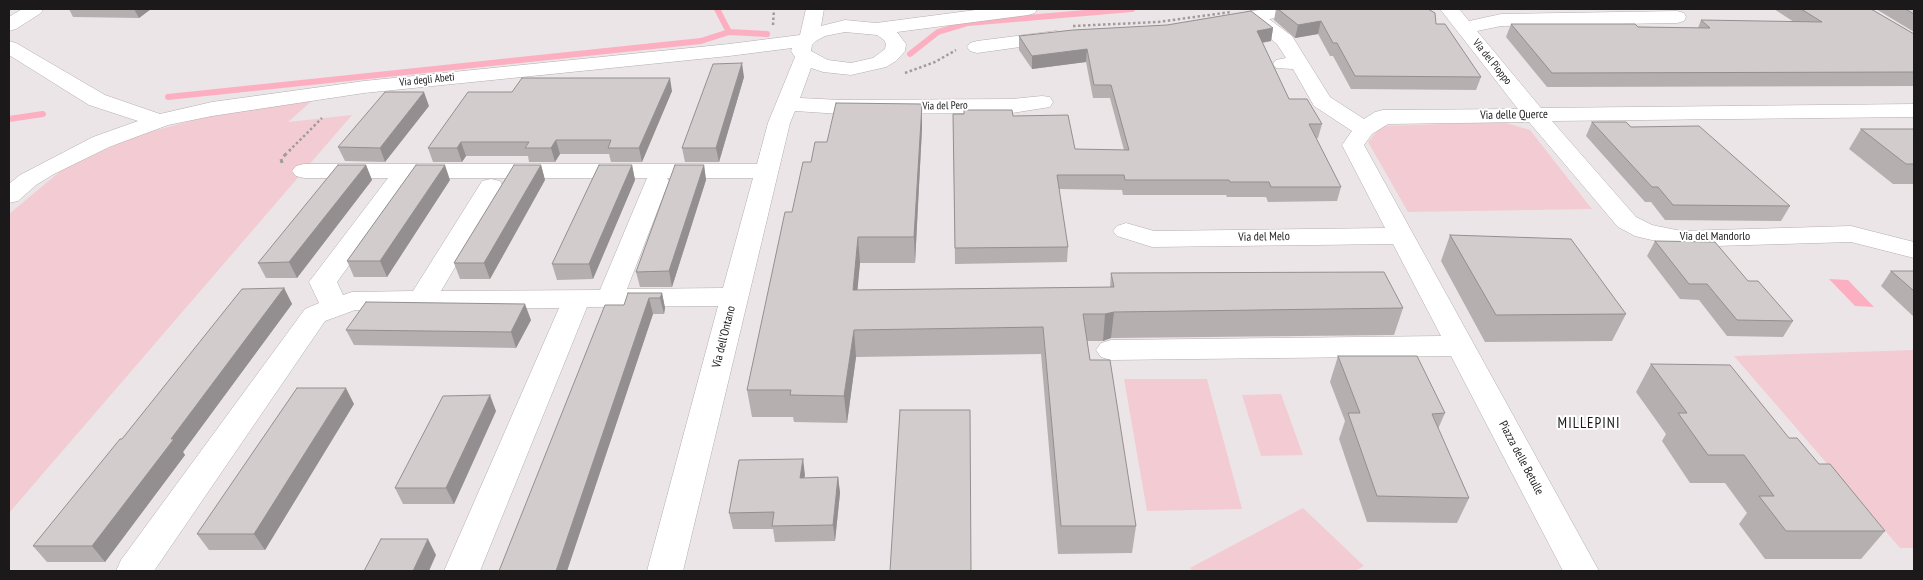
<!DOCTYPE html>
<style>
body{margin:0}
#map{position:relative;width:1923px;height:580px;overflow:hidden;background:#ece5e7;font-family:"PT Sans Narrow",sans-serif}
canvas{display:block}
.frame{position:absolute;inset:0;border:10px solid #1b191a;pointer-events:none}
</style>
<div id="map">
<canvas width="1923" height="580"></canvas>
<div class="frame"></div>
</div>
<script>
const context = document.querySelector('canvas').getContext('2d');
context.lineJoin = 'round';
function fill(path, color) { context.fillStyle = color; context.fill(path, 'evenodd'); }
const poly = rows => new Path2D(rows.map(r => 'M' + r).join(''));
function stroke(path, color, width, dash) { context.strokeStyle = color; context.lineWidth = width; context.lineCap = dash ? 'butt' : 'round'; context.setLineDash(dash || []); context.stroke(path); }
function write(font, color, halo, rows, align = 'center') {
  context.font = font + ' "PT Sans Narrow",sans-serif'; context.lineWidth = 4; context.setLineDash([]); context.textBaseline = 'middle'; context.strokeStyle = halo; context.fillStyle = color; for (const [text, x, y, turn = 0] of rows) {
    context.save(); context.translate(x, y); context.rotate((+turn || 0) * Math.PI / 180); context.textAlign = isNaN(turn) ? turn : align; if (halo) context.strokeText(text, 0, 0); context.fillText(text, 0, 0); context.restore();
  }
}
fill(poly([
 [314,99,288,122,352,115,9,513,9,214,63,169,135,136,201,118],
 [1503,122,1530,130,1592,209,1408,212,1368,142,1381,126],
 [1914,350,1914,548,1900,548,1734,356],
 [1124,379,1207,379,1242,509,1147,511],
 [1281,394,1303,455,1261,456,1242,395],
 [1303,508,1364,566,1355,571,1193,571,1190,568]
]), '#f3cbd3');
fill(poly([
 [1829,279,1848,280,1874,307,1855,306]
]), '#fdafc2');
stroke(poly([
 [717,9,729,32,767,34],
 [910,54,938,32,968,23,1132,9],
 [168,97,701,41,729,32],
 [9,119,43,114]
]), '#fdafc2', 6);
const minor = poly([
 [22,9,43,9,41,13,16,29,9,31,9,17,22,9],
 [806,9,824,9,821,26,845,20,876,23,983,9,1037,9,1035,13,1028,15,897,32,906,44,905,51,896,61,886,67,851,75,823,72,811,68,800,98,841,100,1012,99,1042,96,1050,97,1053,102,1050,107,1012,113,841,114,795,111,790,123,683,571,647,571,718,306,587,307,480,571,444,571,559,308,355,310,325,321,154,571,116,571,121,560,305,309,319,303,309,282,388,178,304,178,296,176,292,171,296,166,304,164,757,164,768,123,795,57,791,51,792,48,729,56,364,93,212,116,168,125,109,147,54,174,36,185,18,201,9,203,9,184,20,175,93,137,138,121,89,105,9,55,9,41,16,43,105,95,160,114,212,102,364,81,729,44,800,35,806,9],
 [845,32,877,35,884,40,886,44,885,49,873,58,851,63,828,60,811,51,812,45,816,41,825,36,845,32],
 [408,178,647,178,600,290,441,291,503,186,500,181,491,179,482,181,479,186,413,291,352,292,343,295,337,282,410,181,408,178],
 [667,178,753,178,723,288,627,289,669,181,667,178],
 [1264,9,1308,9,1306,13,1269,19,1292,36,1330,97,1364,119,1375,112,1383,110,1518,109,1440,9,1459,9,1469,21,1501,14,1677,11,1684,13,1686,17,1684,21,1677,23,1501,26,1477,31,1541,108,1914,104,1914,117,1552,121,1636,217,1652,225,1681,231,1851,226,1914,242,1914,258,1851,242,1681,247,1635,236,1618,227,1529,122,1388,124,1372,134,1364,145,1599,571,1563,571,1451,356,1111,360,1101,357,1096,350,1101,343,1111,340,1441,336,1393,244,1152,247,1117,236,1113,231,1117,226,1126,223,1154,231,1385,228,1342,145,1352,131,1314,106,1293,69,1276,68,1273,64,1276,60,1286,58,1277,44,1244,16,1246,12,1264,9],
 [1056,31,1063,33,1066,37,1063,41,977,53,970,51,967,47,970,43,977,41,1056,31]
]);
stroke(minor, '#b3adae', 1);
stroke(poly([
 [773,25,774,9],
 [1073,26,1158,22,1231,12],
 [905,73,935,62,956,50],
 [289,151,322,118]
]), '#a09b9d', 2.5, [2.5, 2.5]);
stroke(poly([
 [282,163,281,159,290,150]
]), '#a09b9d', 3, [4, 4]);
fill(minor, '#fff');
fill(poly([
 [69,9,151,9,139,18,73,17],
 [1276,9,1428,9,1436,24,1481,77,1476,90,1351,89,1333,56,1330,56,1318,34,1295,38,1274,20],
 [1774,9,1871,9,1914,34,1914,86,1547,87,1506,37,1511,24,1698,28,1701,20,1794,22],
 [1876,9,1914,9,1914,32],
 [1273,28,1271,41,1262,43,1289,99,1322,124,1318,138,1316,138,1341,187,1337,201,1268,202,1266,197,1227,197,1226,195,1123,195,1122,190,1059,189,1068,247,1067,262,955,264,953,114,1013,116,1075,149,1124,150,1110,98,1093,98,1086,62,1032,69,1019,50,1019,36],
 [744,77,719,162,685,162,682,148],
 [672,91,642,162,611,162,609,154,560,154,555,162,529,162,528,156,466,156,462,162,433,162,428,148],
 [429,106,385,162,345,161,338,147],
 [1592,122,1631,127,1790,206,1781,221,1665,220,1651,202,1645,202,1586,136],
 [922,128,915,263,860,263,857,290,1110,287,1111,273,1403,308,1394,335,1111,338,1103,341,1087,341,1090,360,1136,526,1132,553,1058,554,1041,354,856,357,847,423,794,422,793,417,752,417,747,390,792,212,811,162,827,142],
 [1861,129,1914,129,1914,184,1893,184,1849,149],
 [366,165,372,180,297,278,266,278,258,263],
 [541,165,545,180,490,279,460,279,454,263],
 [632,165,635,180,593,279,557,280,552,264],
 [704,165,706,180,672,287,640,287,636,272],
 [450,180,387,277,354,277,347,261],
 [1450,235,1626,314,1612,341,1485,342,1441,261],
 [1655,241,1748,281,1793,321,1783,337,1727,336,1699,300,1680,299,1647,256],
 [1891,271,1914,271,1914,317,1881,286],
 [284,288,292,304,183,452,185,455,105,562,47,562,33,546,122,439],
 [662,293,665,308,664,314,653,314,567,571,499,571,624,305],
 [531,320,516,348,354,345,346,330],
 [1338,356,1445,413,1438,429,1469,498,1457,523,1367,522,1339,439,1345,421,1330,382],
 [1651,364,1789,438,1819,464,1885,531,1861,559,1765,559,1739,524,1747,513,1725,483,1690,483,1662,441,1666,434,1636,392],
 [354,404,265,550,209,550,197,534],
 [496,411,454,504,403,504,395,488],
 [803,459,804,478,838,477,840,493,835,541,775,542,773,529,733,529,729,513]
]), '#b5afb0');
fill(poly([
 [134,9,151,9,139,18],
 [1321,21,1318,34,1295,38,1298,25],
 [1273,28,1271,41,1254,44,1257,31],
 [1087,49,1086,62,1032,69,1032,56],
 [742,63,744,77,719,162,716,148],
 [670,78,672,91,642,162,639,148],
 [424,92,429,106,385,162,380,148],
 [922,104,922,128,915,263,914,237],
 [556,140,560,154,555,162,551,148],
 [461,142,466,156,462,162,457,148],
 [366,165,372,180,297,278,289,262],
 [445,165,450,180,387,277,380,261],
 [541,165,545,180,490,279,484,263],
 [632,165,635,180,593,279,589,264],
 [704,165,706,180,672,287,669,271],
 [858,237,860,263,855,316,853,290],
 [284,288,292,304,183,452,185,455,105,562,92,546,171,439],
 [662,293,665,308,664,314,660,298],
 [649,298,653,314,567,571,556,571],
 [525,304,531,320,516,348,511,332],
 [1114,312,1111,338,1103,341,1105,314],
 [854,330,856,357,847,423,844,396],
 [346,388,354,404,265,550,254,534],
 [490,395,496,411,454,504,446,488],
 [803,459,805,475,802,494,800,478],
 [838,477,840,493,835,541,833,525],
 [428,539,436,555,429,571,413,571]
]), '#938f90');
const building = poly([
 [1278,9,1428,9,1435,13,1436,24,1445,24,1481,77,1355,76,1337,43,1333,43,1321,21,1298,25,1278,9],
 [1801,9,1871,9,1914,34,1914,72,1552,73,1511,24,1635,24,1638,27,1710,28,1701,20,1822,22,1801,9],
 [1905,9,1914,9,1914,14,1905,9],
 [1251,11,1273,28,1257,31,1289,99,1307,99,1322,124,1309,124,1341,187,1271,187,1269,182,1230,182,1229,180,1125,180,1124,175,1057,175,1068,247,955,248,953,114,964,114,964,110,1012,110,1013,116,1068,115,1075,149,1129,150,1111,85,1094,85,1087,49,1032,56,1019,36,1073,30,1167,25,1251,11],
 [742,63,716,148,682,148,713,64,742,63],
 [522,78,670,78,639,148,608,148,611,140,556,140,551,148,525,148,529,142,461,142,457,148,428,148,468,92,512,92,522,78],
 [385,92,424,92,380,148,338,147,385,92],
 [836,103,922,104,914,237,858,237,853,290,1114,287,1111,273,1384,272,1403,308,1114,312,1105,314,1083,314,1090,360,1110,360,1136,526,1061,526,1043,327,854,330,844,396,790,395,791,390,747,390,785,212,792,212,803,162,811,162,815,142,827,142,836,103],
 [1592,122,1626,122,1631,127,1699,126,1790,206,1673,205,1658,187,1652,187,1592,122],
 [1861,129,1914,129,1914,164,1906,164,1861,129],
 [338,165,366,165,289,262,258,263,338,165],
 [416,165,445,165,380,261,347,261,416,165],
 [514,165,541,165,484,263,454,263,514,165],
 [599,165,632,165,589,264,552,264,599,165],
 [675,165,704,165,669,271,636,272,675,165],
 [1450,235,1571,239,1626,314,1496,315,1450,235],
 [1655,241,1715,242,1748,281,1758,281,1793,321,1737,320,1707,284,1689,284,1655,241],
 [1891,271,1914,271,1914,291,1891,271],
 [284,288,171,439,174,439,92,546,33,546,120,439,122,439,242,289,284,288],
 [628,293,662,293,660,298,649,298,556,571,499,571,605,305,624,305,628,293],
 [366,302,525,304,511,332,346,330,366,302],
 [1338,356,1417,356,1445,413,1432,414,1469,498,1377,496,1348,413,1360,413,1338,356],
 [1651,364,1730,365,1789,438,1797,438,1819,464,1830,464,1885,531,1786,531,1759,496,1774,496,1744,455,1708,455,1678,413,1687,413,1651,364],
 [297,388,346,388,254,534,197,534,297,388],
 [490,395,446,488,395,488,443,396,490,395],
 [900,410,970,410,971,571,890,571,900,410],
 [803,459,800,478,838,477,833,525,772,526,774,512,729,513,739,460,803,459],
 [381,539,428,539,413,571,364,571,381,539]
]);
fill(building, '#d2cccd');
stroke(building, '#938f90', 1);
write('11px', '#1b191a', '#fff', [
 ["Via del Pioppo",1492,62,51],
 ["Via degli Abeti",427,80,-6],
 ["Via del Pero",945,106,-1]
]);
write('12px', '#1b191a', '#fff', [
 ["Via delle Querce",1514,115,-1],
 ["Via del Melo",1264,237,-1],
 ["Via del Mandorlo",1715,237],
 ["Via dell'Ontano",724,337,-76],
 ["Piazza delle Betulle",1521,458,62]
]);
context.letterSpacing = '1px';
write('15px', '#1b191a', '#fff', [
 ["MILLEPINI",1589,424]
]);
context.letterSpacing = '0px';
</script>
